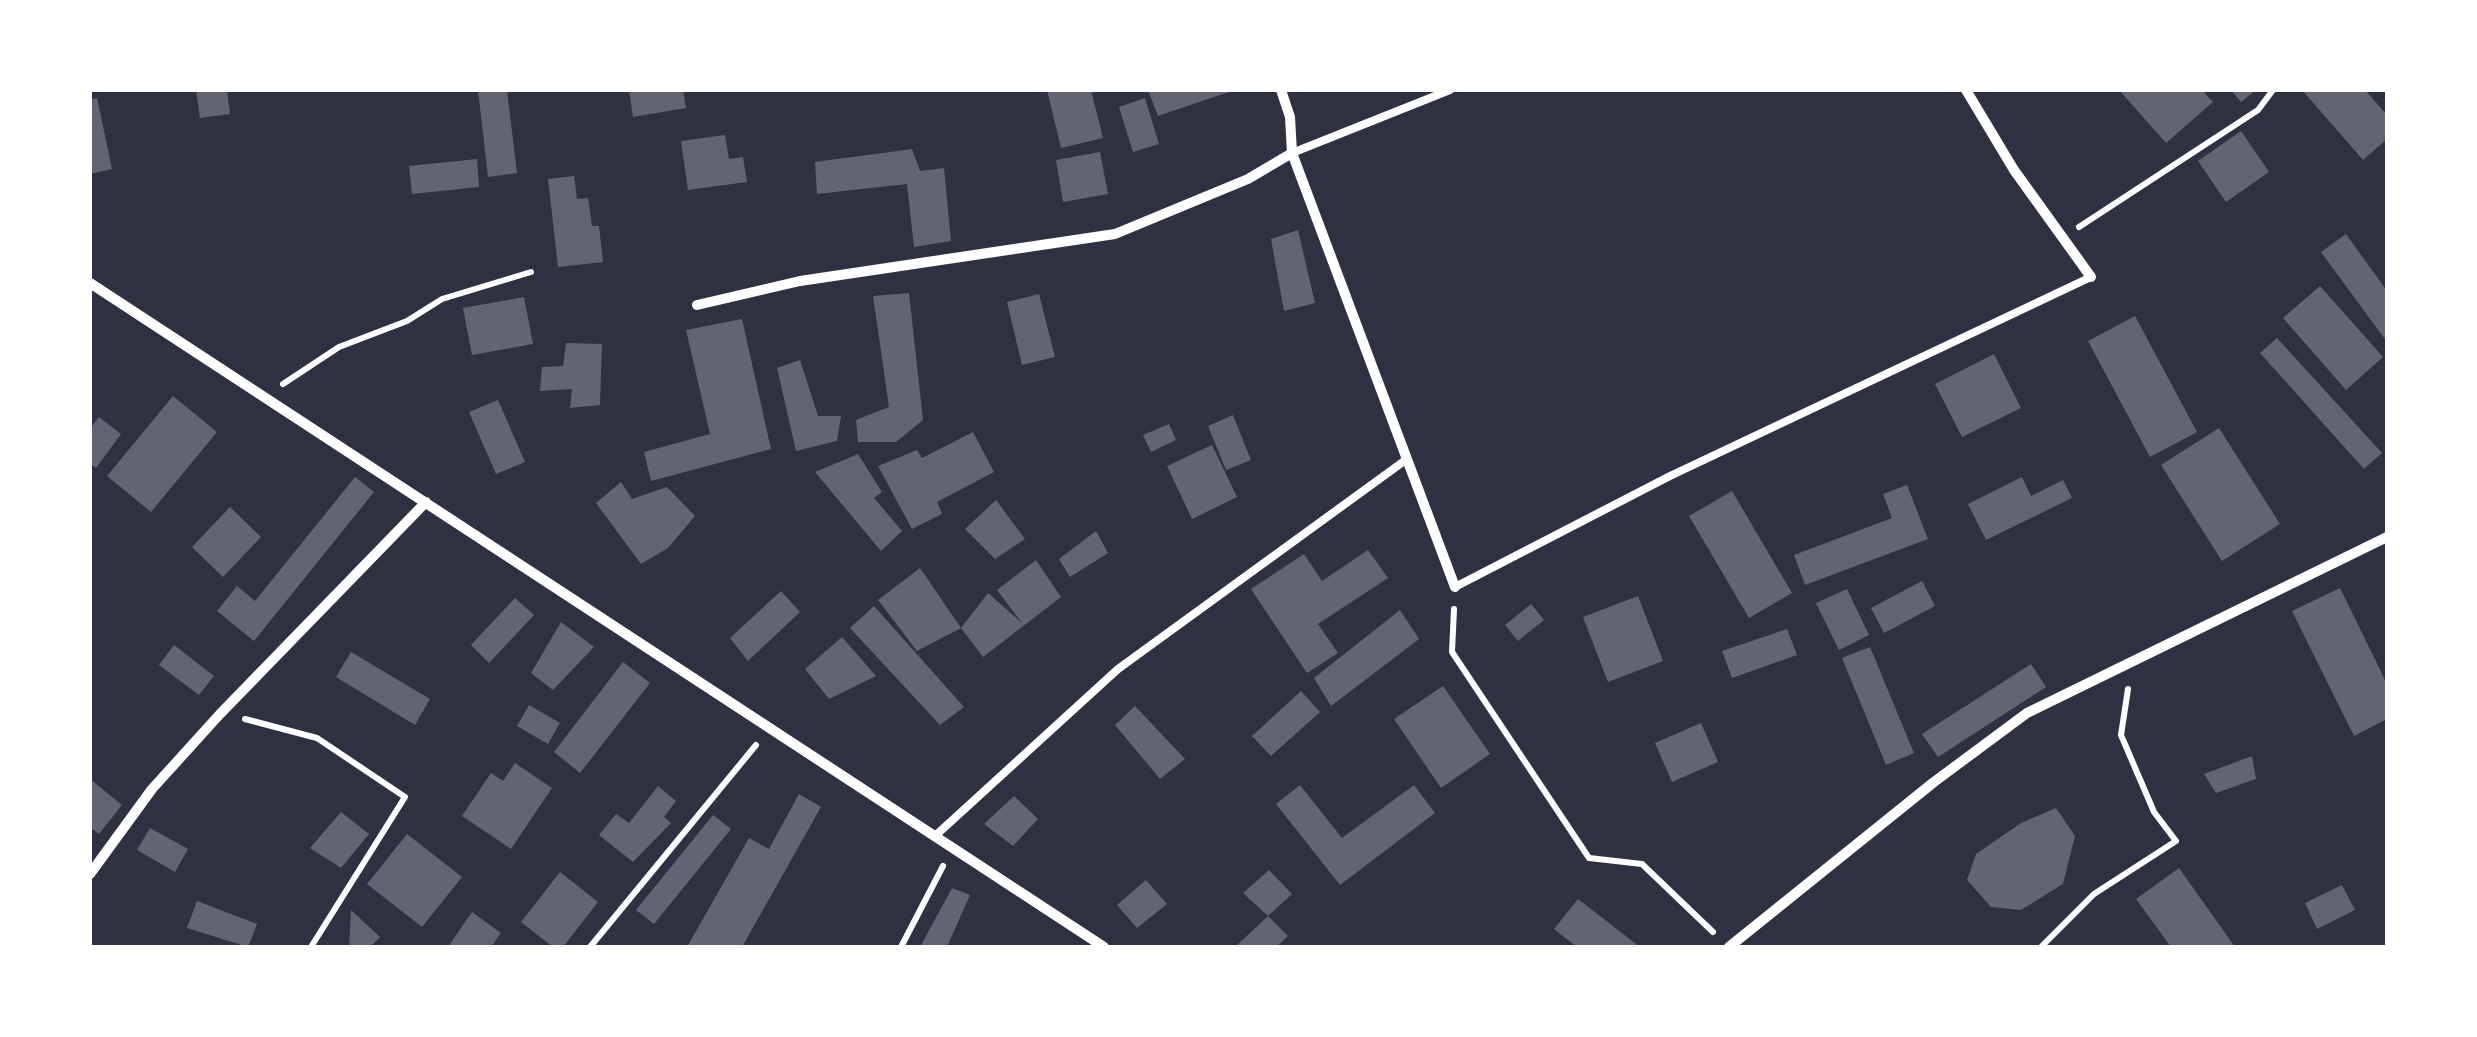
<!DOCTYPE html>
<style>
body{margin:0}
#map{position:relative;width:2477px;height:1037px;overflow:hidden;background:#2d3142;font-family:"PT Sans",sans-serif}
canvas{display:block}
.frame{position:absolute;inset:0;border:92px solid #fff;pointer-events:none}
</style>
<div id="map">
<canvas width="2477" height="1037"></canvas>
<div class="frame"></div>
</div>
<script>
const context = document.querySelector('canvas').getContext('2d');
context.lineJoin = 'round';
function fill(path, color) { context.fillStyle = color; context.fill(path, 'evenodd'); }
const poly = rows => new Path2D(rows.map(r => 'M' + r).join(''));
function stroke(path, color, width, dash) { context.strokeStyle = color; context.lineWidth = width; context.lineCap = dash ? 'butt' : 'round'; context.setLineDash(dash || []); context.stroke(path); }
fill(poly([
 [196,90,227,90,230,114,200,118],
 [478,90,507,90,517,173,488,177],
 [629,90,683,90,686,108,633,117],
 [1047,90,1091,90,1103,138,1061,148],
 [1148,90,1232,90,1232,91,1158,116],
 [2119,90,2202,90,2213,102,2166,143],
 [2231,90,2256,90,2241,102],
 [2302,90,2365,90,2387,115,2387,139,2363,160],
 [97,98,112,169,90,174,90,100],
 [1145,98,1159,144,1133,152,1119,107],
 [2241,131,2269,172,2226,202,2198,161],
 [725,135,729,159,743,157,747,182,688,190,681,141],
 [912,149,920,171,944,168,951,241,914,247,907,184,817,194,815,162],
 [1100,152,1108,194,1063,202,1056,160],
 [477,159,479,187,412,194,409,166],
 [574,176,577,199,588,198,592,226,599,226,603,262,558,267,548,179],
 [1298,230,1315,303,1284,311,1271,239],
 [2346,234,2387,291,2387,342,2321,252],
 [2320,286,2383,357,2346,390,2283,318],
 [909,293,923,420,896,442,858,442,856,420,889,407,873,296],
 [1039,294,1055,357,1022,365,1007,302],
 [524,297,533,344,472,355,463,308],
 [2135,316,2197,432,2150,457,2088,341],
 [742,319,771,449,651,481,644,452,710,434,686,330],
 [2277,338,2382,453,2364,469,2260,353],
 [566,343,602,344,600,405,570,408,572,389,540,391,542,367,563,366],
 [1994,354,2021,408,1962,437,1935,384],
 [800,360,818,416,841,416,837,441,796,451,777,368],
 [173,396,217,432,151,512,107,476],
 [498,400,525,462,496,474,469,412],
 [1233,415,1251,460,1226,470,1208,426],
 [99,417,121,434,96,468,90,464,90,429],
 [1169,424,1176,440,1151,452,1143,435],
 [2219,428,2280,524,2222,561,2161,465],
 [973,432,994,472,937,502,942,514,912,529,878,466,917,450,922,458],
 [1212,445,1237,497,1192,519,1167,466],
 [858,454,882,492,874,498,902,531,881,551,815,472],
 [355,477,374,492,254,641,217,611,237,586,255,601],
 [2022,477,2031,496,2063,480,2072,498,1986,540,1968,504],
 [621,482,632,499,667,487,695,516,668,548,641,564,596,503],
 [1907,485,1928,539,1805,585,1794,555,1892,518,1883,494],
 [1732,491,1792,593,1749,618,1689,516],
 [996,500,1025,539,995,559,965,529],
 [230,507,261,537,223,577,192,547],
 [1096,531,1108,553,1070,577,1059,559],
 [1368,550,1388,578,1318,624,1338,653,1307,673,1251,589,1304,554,1322,581],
 [1036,560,1061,597,983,657,961,628,988,593,1022,623,997,590],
 [920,568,961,628,917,651,878,600],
 [1922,581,1935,606,1884,633,1871,608],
 [2340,588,2387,684,2387,719,2354,736,2292,611],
 [1847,589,1869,635,1839,650,1816,603],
 [781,591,800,612,748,661,730,638],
 [1638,596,1663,661,1608,682,1583,617],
 [515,598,534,615,489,663,471,645],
 [1531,604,1544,620,1518,641,1505,625],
 [874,606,964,707,940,725,850,628],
 [1400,610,1419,639,1331,706,1314,678],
 [561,622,594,647,553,690,531,673],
 [1787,629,1797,655,1732,678,1722,651],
 [842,637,876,676,829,699,805,669],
 [174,645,214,676,199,695,159,665],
 [1870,647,1914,753,1886,765,1842,658],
 [351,652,430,699,415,725,336,677],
 [623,662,650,683,580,773,554,752],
 [2031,664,2046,687,1938,757,1922,734],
 [1443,686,1490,754,1441,788,1394,719],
 [1301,691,1320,712,1271,756,1252,736],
 [529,705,560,723,548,744,517,726],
 [1135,706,1185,759,1160,779,1115,725],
 [1701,723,1718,762,1672,782,1655,743],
 [2252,756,2256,779,2216,793,2204,774],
 [515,763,552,788,511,849,462,816,491,773,503,781],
 [90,779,122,805,99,834,90,827],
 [1300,785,1342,838,1414,785,1435,813,1340,885,1276,804],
 [658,786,676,801,664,817,671,823,633,862,599,835,616,814,629,823],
 [799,794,821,807,742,947,687,947,749,838,769,849],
 [1014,796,1038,819,1013,846,984,824],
 [2056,808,2075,836,2063,884,2021,910,1991,907,1967,880,1976,854,2021,823],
 [341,812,369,834,341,868,310,848],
 [713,815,731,829,654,924,636,910],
 [150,828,188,849,175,872,137,850],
 [407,834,462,877,422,927,367,884],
 [2179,868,2235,947,2171,947,2136,899],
 [1269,870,1292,894,1268,916,1243,893],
 [560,872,598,902,563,947,553,947,521,922],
 [1146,880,1167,904,1137,928,1117,905],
 [2342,885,2355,910,2317,929,2305,903],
 [952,888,970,895,947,947,920,947],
 [1578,899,1640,947,1577,947,1554,929],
 [197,901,257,924,248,947,187,928],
 [351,910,380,937,370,947,349,947],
 [472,912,501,933,491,947,448,947],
 [1268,916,1288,936,1276,947,1235,947]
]), '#626471');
stroke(poly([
 [2079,227,2258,110,2273,90],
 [283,384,339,347,407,321,442,299,531,272],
 [1454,609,1452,652,1589,858,1642,864,1713,932],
 [245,719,317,738,405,797,311,947],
 [590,947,756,745],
 [901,947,943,866],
 [2041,947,2094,894,2176,841,2154,812,2121,735,2128,689]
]), '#fff', 6);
stroke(poly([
 [1292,153,1450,90],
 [1455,587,1670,476,2091,277],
 [935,836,1118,669,1407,459]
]), '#fff', 8);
stroke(poly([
 [1281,90,1290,117,1292,153,1455,587],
 [1966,90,2014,170,2091,277],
 [90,283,1104,947],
 [697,305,800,281,1115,234,1248,179,1292,153],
 [90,874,152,789,220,714,426,502],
 [1729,947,1934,782,2027,713,2387,537]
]), '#fff', 10);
</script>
